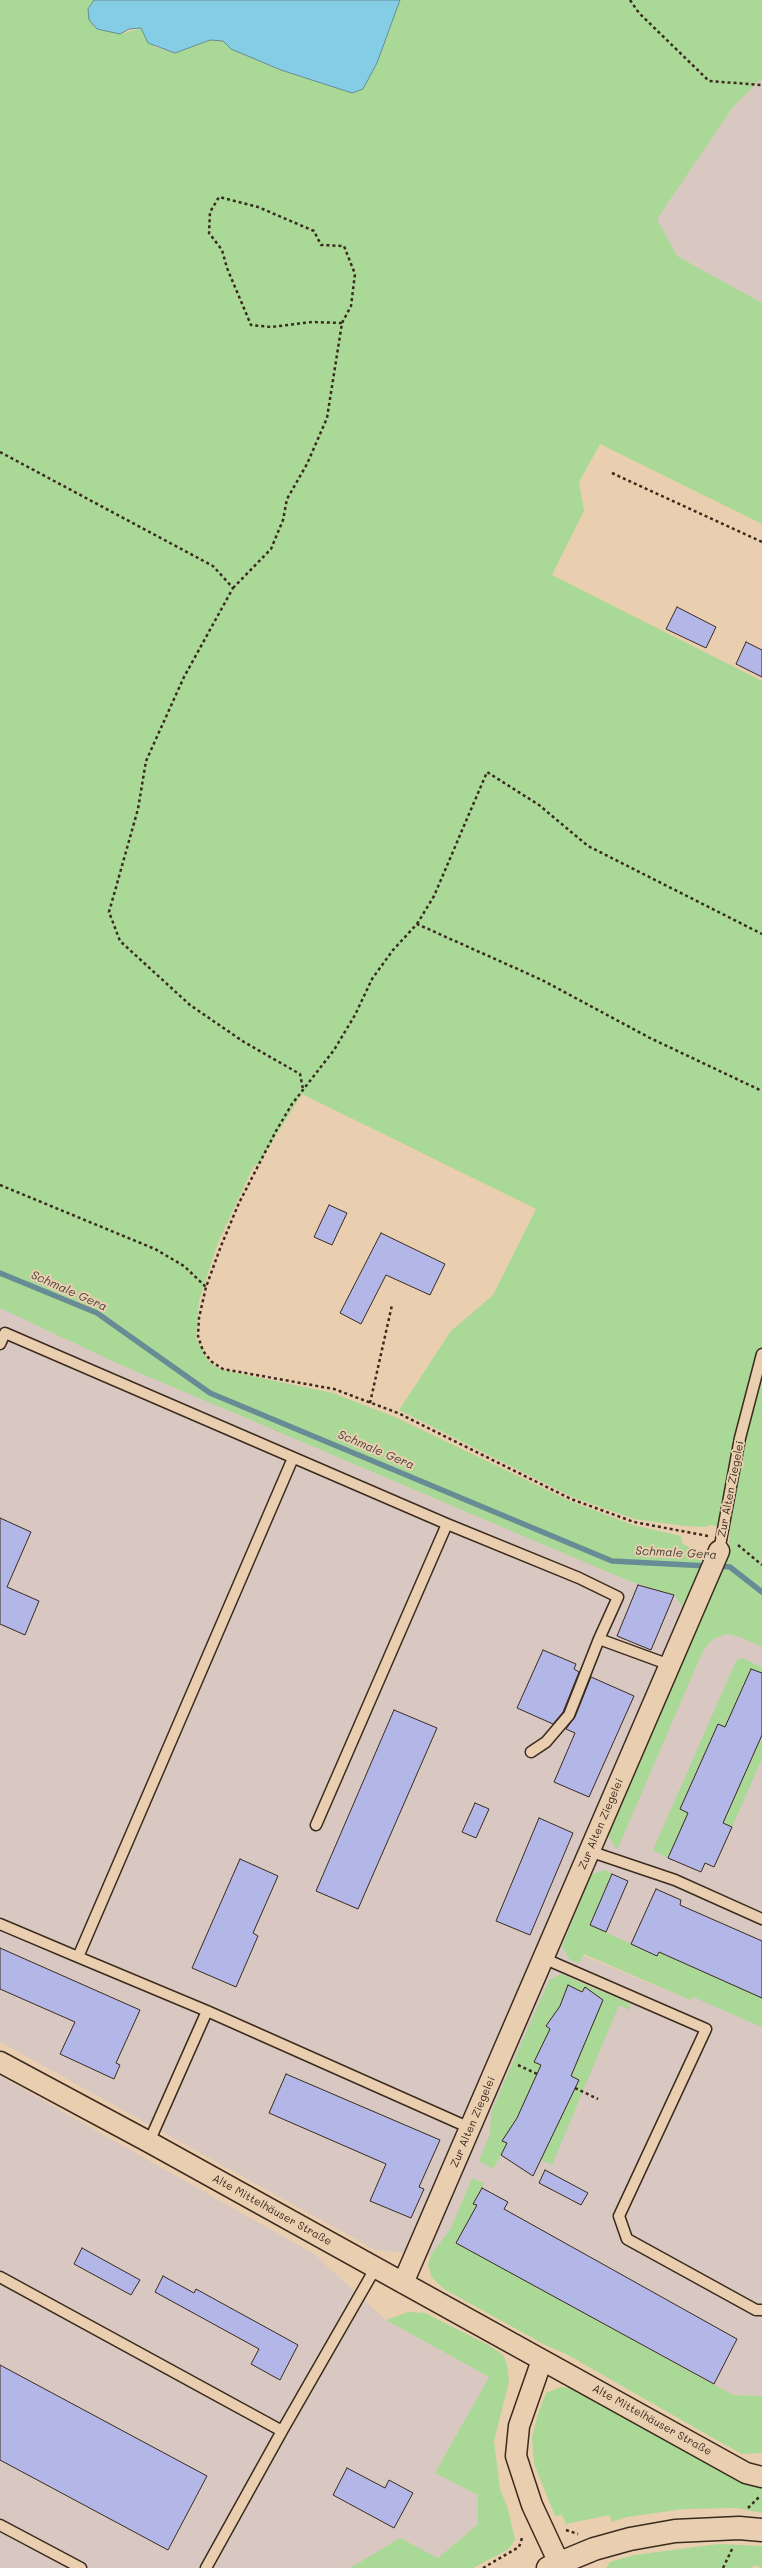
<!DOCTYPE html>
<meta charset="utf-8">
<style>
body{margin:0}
canvas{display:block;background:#e9cfb0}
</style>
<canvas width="762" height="2568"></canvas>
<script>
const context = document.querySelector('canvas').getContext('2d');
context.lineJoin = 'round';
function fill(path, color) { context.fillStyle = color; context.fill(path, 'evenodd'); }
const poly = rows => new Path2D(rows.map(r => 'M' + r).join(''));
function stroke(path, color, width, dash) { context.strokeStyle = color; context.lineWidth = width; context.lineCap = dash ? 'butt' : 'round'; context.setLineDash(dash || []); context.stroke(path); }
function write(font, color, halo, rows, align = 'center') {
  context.font = font + ' Mali,sans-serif'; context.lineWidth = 4; context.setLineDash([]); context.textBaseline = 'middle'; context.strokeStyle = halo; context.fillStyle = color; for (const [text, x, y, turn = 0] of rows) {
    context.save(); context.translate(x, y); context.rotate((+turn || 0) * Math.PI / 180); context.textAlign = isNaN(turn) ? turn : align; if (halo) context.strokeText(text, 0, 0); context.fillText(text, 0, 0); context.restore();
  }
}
fill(poly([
 [762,78,762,303,677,256,657,219,733,107],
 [0,1308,114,1362,629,1581,674,1595,696,1622,617,1849,703,1651,713,1639,727,1634,740,1637,762,1647,762,1998,659,1952,657,1956,590,1925,590,1875,562,1947,690,2000,693,1996,762,2027,762,2396,733,2395,456,2243,484,2183,472,2178,451,2228,431,2255,375,2250,0,2042],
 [562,1974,629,2003,630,2009,619,2005,521,2168,501,2155,494,2168,479,2161,490,2134,491,2112],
 [0,2076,314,2254,386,2320,489,2377,435,2473,478,2495,478,2524,438,2558,400,2538,350,2568,0,2568]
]), '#d9c8c1');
fill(poly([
 [0,0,94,0,88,9,120,34,142,28,155,47,175,53,210,40,223,41,231,49,281,70,352,93,363,89,377,63,400,0,762,0,762,78,733,107,657,219,677,256,762,303,762,524,600,444,579,482,584,511,552,575,762,681,762,1647,740,1637,727,1634,713,1639,703,1651,617,1850,607,1834,728,1551,730,1531,712,1525,704,1527,684,1526,634,1519,572,1497,399,1410,451,1331,493,1295,536,1209,302,1094,259,1163,253,1167,217,1245,199,1301,196,1338,210,1363,222,1370,333,1393,395,1417,570,1501,633,1525,681,1536,682,1543,692,1549,704,1551,699,1572,683,1607,674,1595,629,1581,114,1362,0,1308],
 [742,1658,762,1667,762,1673,751,1669,725,1727,718,1724,680,1809,688,1813,668,1858,653,1850,736,1661],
 [762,1735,762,1759,732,1827,723,1823],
 [605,1870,612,1874,590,1925,657,1956,659,1952,762,1998,762,2027,693,1997,690,2000,584,1954,579,1963,570,1960,562,1947,590,1875],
 [561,1974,629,2003,630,2010,619,2005,552,2165,541,2160,536,2170,523,2164,521,2168,501,2155,493,2169,479,2161,490,2134,491,2112,549,1980],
 [472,2178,484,2183,473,2204,477,2205,456,2243,733,2395,762,2396,762,2453,742,2454,720,2442,568,2355,545,2345,444,2289,432,2278,428,2265,431,2255,451,2228],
 [408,2312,425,2313,490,2346,503,2355,507,2364,509,2382,494,2441,500,2489,508,2509,515,2540,509,2549,473,2568,350,2568,400,2538,438,2558,478,2524,478,2495,435,2473,489,2377,386,2320],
 [561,2387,577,2389,762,2487,762,2513,737,2508,684,2509,627,2517,611,2522,610,2515,566,2524,562,2515,555,2516,534,2464,532,2437,538,2413,546,2393],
 [718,2544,762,2546,762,2568,754,2565,752,2568,606,2568,610,2562,634,2555]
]), '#aad897');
const water = poly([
 [94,0,400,0,377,63,363,89,352,93,281,70,231,49,223,41,210,40,175,53,148,43,141,28,129,29,120,34,97,29,89,20,88,9,94,0]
]);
fill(water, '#84cde5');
stroke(water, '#678c95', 1);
stroke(poly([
 [0,1273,97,1313,210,1393,612,1561,708,1566],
 [717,1566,730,1567,762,1592]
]), '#678c95', 5.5);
const building = poly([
 [677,607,716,627,706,648,666,629,677,607],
 [746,642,762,650,762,677,736,664,746,642],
 [329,1205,347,1213,332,1245,314,1237,329,1205],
 [381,1233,445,1264,430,1295,386,1275,361,1324,340,1313,381,1233],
 [0,1518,31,1532,7,1587,39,1601,25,1635,0,1624,0,1518],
 [638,1585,674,1595,651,1650,617,1636,638,1585],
 [543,1650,576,1664,574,1669,579,1672,563,1712,553,1724,517,1708,543,1650],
 [751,1669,762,1673,762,1735,723,1823,732,1827,714,1867,705,1863,701,1872,668,1858,688,1813,680,1809,718,1724,725,1727,751,1669],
 [591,1677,634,1696,589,1797,554,1782,575,1733,566,1729,575,1717,591,1677],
 [394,1710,437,1728,358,1909,316,1891,394,1710],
 [475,1803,489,1809,476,1838,462,1832,475,1803],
 [539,1818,573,1833,530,1935,496,1921,539,1818],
 [240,1859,278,1876,253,1933,258,1936,236,1987,192,1968,240,1859],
 [612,1874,628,1881,606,1932,590,1925,612,1874],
 [656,1889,681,1900,680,1905,762,1941,762,1998,659,1952,657,1956,631,1944,656,1889],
 [0,1948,140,2010,116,2063,120,2065,114,2079,60,2054,75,2022,0,1989,0,1948],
 [568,1985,582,1992,585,1987,603,2000,571,2076,579,2080,533,2176,501,2155,507,2143,502,2141,517,2118,541,2065,534,2062,550,2029,546,2026,560,2006,568,1985],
 [286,2074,440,2140,419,2187,424,2189,411,2218,370,2201,386,2164,269,2113,286,2074],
 [545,2170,588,2193,581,2205,539,2183,545,2170],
 [482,2188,508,2202,504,2209,737,2339,714,2384,456,2243,477,2205,473,2204,482,2188],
 [82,2248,140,2280,131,2295,74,2264,82,2248],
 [163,2276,194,2293,196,2289,298,2345,280,2380,251,2364,259,2349,155,2292,163,2276],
 [0,2365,207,2476,168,2550,0,2460,0,2365],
 [347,2468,385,2488,389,2480,413,2493,394,2528,333,2495,347,2468]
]);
fill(building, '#b3b7e8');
stroke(building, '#3b2a1e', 1);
const lane = poly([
 [0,1344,5,1333,447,1524,579,1578,618,1597,599,1639,670,1665],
 [719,1551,740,1438,762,1354],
 [531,1752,546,1742,569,1715,599,1639],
 [316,1825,447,1524],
 [589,1851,675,1880,762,1919],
 [0,1924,78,1957,293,1458],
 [78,1957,207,2011,470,2128],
 [543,1958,706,2029,619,2216,627,2239,756,2310,762,2310],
 [149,2142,207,2011],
 [0,2277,282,2431,376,2267],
 [0,2525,81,2568],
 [206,2568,282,2431]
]);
const street = poly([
 [0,2062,149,2142,746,2473,762,2477],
 [403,2283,719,1551],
 [542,2360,519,2426,516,2456,532,2505,559,2563]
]);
const secondary = poly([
 [548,2568,594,2549,630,2539,675,2531,739,2528,762,2530]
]);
stroke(lane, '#3b2a1e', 13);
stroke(street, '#3b2a1e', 23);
stroke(secondary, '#3b2a1e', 25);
stroke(poly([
 [630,0,639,13,709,81,762,85],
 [0,452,213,566,233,588,184,677,146,761,138,809,109,912,120,941,190,1005,244,1042,300,1074,303,1089],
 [612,473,762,542],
 [233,588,271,549,283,520,287,499,307,464,327,418,342,323,312,322,271,327,251,325,227,268,222,250,209,233,210,212,219,197,258,207,314,231,321,245,344,246,355,274,351,306,342,323],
 [417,924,434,896,487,772,539,805,588,846,762,934],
 [0,1185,155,1249,184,1266,206,1287],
 [370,1403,392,1305],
 [708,1536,634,1522,571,1499,398,1413,334,1389,223,1369,212,1362,203,1351,198,1336,199,1318,206,1287,221,1246,239,1203,276,1131,292,1104,334,1050,355,1015,372,979,393,950,417,924,542,980,650,1038,762,1091],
 [738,1545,762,1565],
 [518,2065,537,2074],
 [575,2088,598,2099],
 [748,2508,760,2496],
 [566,2530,578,2534],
 [483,2568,519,2547,522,2538],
 [723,2568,733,2547]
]), '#3b2a1e', 2.5, [3, 3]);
stroke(lane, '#e9cfb0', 10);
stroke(street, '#e9cfb0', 20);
stroke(secondary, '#e9cfb0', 22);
write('11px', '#3b2a1e', '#e9cfb0', [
 ["Zur Alten Ziegelei",731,1489,-79],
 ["Zur Alten Ziegelei",601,1824,-67],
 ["Zur Alten Ziegelei",473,2122,-67],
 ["Alte Mittelhäuser Straße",272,2210,29],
 ["Alte Mittelhäuser Straße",652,2420,29]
]);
write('italic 12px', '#46423c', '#e9cfb0', [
 ["Schmale Gera",69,1291,24],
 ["Schmale Gera",376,1450,23],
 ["Schmale Gera",676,1553,3]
]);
</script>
